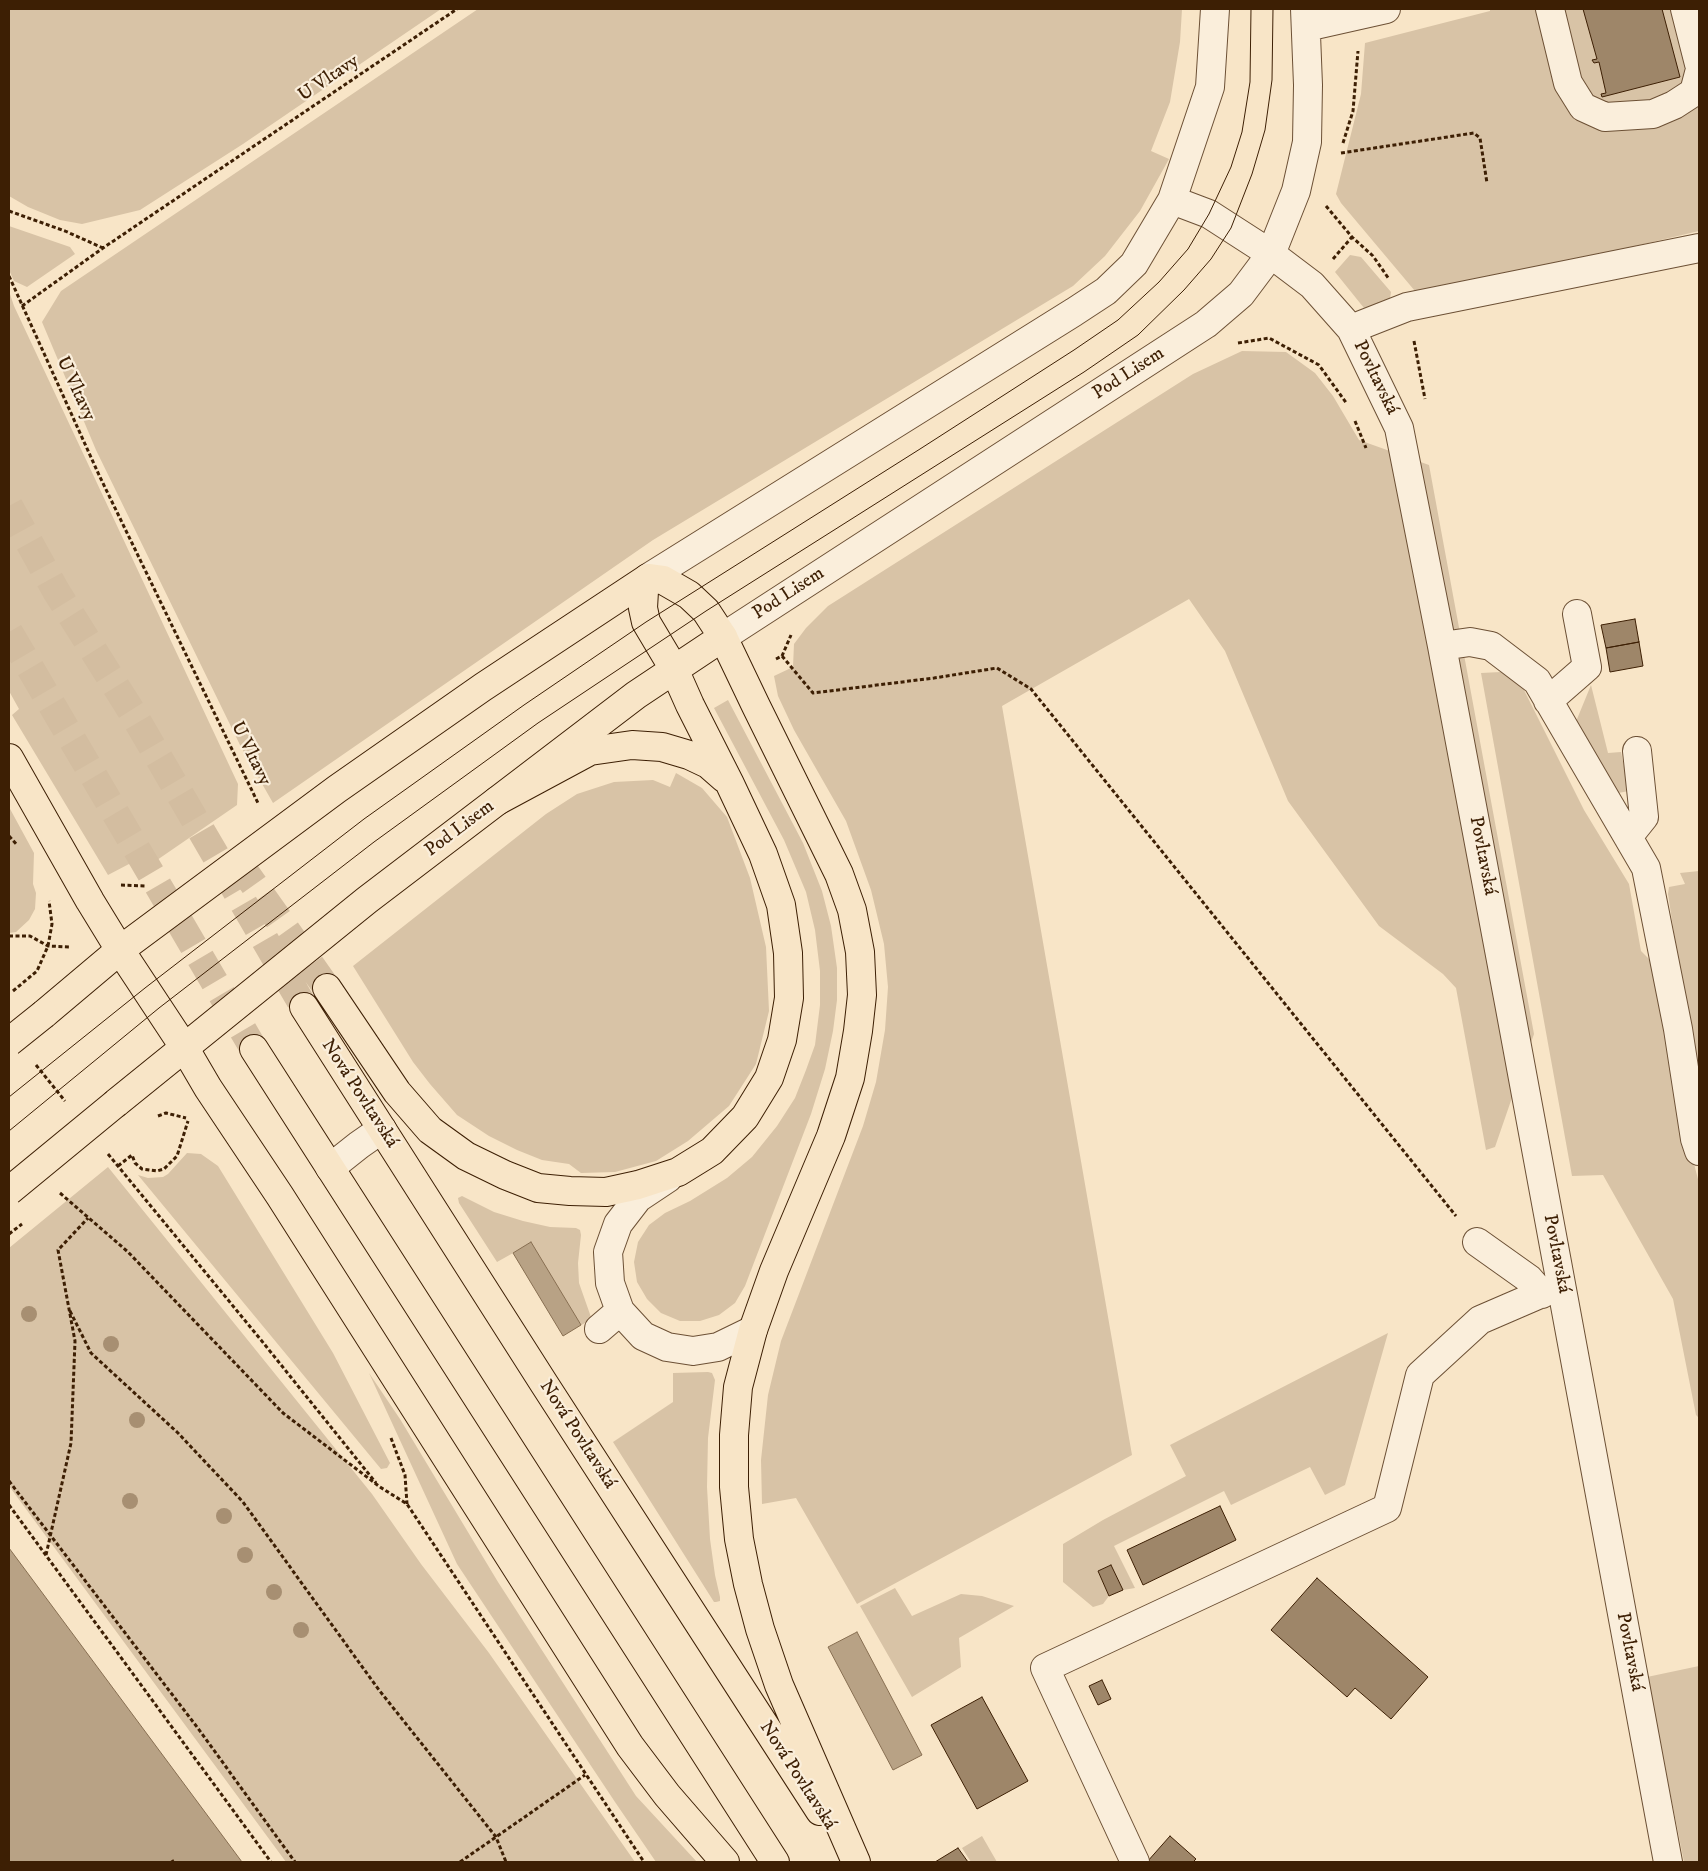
<!DOCTYPE html>
<meta charset="utf-8">
<style>
body{margin:0}
#map{position:relative;width:1708px;height:1871px;overflow:hidden;background:#f8e5c7;font-family:"IM FELL DW Pica",serif}
canvas{display:block}
.frame{position:absolute;inset:0;border:10px solid #3d1f04;pointer-events:none}
</style>
<div id="map">
<canvas width="1708" height="1871"></canvas>
<div class="frame"></div>
</div>
<script>
const context = document.querySelector('canvas').getContext('2d');
context.lineJoin = 'round';
function fill(path, color) { context.fillStyle = color; context.fill(path, 'evenodd'); }
const poly = rows => new Path2D(rows.map(r => 'M' + r).join(''));
function stroke(path, color, width, dash) { context.strokeStyle = color; context.lineWidth = width; context.lineCap = dash ? 'butt' : 'round'; context.setLineDash(dash || []); context.stroke(path); }
function write(font, color, halo, rows, align = 'center') {
  context.font = font + ' "IM FELL DW Pica",serif'; context.lineWidth = 4.5; context.setLineDash([]); context.textBaseline = 'middle'; context.strokeStyle = halo; context.fillStyle = color; for (const [text, x, y, turn = 0] of rows) {
    context.save(); context.translate(x, y); context.rotate((+turn || 0) * Math.PI / 180); context.textAlign = isNaN(turn) ? turn : align; if (halo) context.strokeText(text, 0, 0); context.fillText(text, 0, 0); context.restore();
  }
}
fill(poly([
 [9,9,441,9,243,144,140,210,82,224,60,220,28,207,9,196],
 [478,9,1182,9,1180,42,1170,102,1151,151,1169,159,1140,211,1105,256,1073,286,653,540,273,803,240,745,96,450,42,322,61,291],
 [1490,9,1699,9,1699,231,1420,297,1341,203,1336,194,1361,94,1365,43,1490,11],
 [9,226,70,247,75,254,27,287,14,281,9,270],
 [1350,255,1361,257,1391,292,1390,299,1386,303,1364,308,1335,272],
 [9,291,14,306,238,784,237,805,144,869,129,864,108,875,12,715,19,709,9,691],
 [1242,351,1286,352,1315,373,1333,396,1359,440,1429,465,1534,1034,1495,1147,1486,1150,1456,988,1443,974,1379,926,1288,801,1225,651,1189,599,1002,706,1132,1455,857,1604,796,1498,762,1504,761,1460,768,1395,781,1341,863,1126,876,1082,885,1030,888,987,884,944,871,890,846,821,794,730,778,696,774,676,793,667,794,644,806,628,828,606,1193,374],
 [1501,672,1523,688,1584,810,1629,884,1641,951,1658,968,1686,1133,1699,1183,1699,1418,1696,1415,1673,1299,1603,1175,1572,1176,1481,673],
 [1591,685,1608,753,1621,752,1629,791,1618,793,1575,724],
 [728,700,803,843,822,891,831,926,837,968,837,1000,833,1031,825,1069,811,1114,745,1286,735,1303,719,1315,700,1321,680,1321,661,1313,647,1299,637,1282,634,1262,638,1242,649,1225,665,1213,690,1201,727,1178,752,1157,777,1126,795,1098,806,1070,815,1045,820,1005,820,971,815,930,806,892,784,840,714,708],
 [676,773,702,788,727,817,750,878,766,947,769,1011,756,1064,729,1106,688,1141,656,1161,615,1172,581,1173,569,1164,542,1160,517,1150,489,1136,457,1115,430,1084,413,1062,353,966,546,814,577,794,614,782,653,780,670,787],
 [9,807,34,853,33,884,36,893,35,909,29,920,16,932,9,933],
 [1699,871,1699,1069,1689,1032,1668,894,1669,887,1685,884,1680,873],
 [187,1153,201,1154,218,1166,333,1353,390,1463,387,1468,381,1469,138,1175,148,1178,163,1177,168,1174],
 [108,1167,372,1494,421,1564,489,1653,635,1862,286,1862,9,1486,9,1248],
 [462,1196,494,1212,523,1221,550,1227,576,1228,580,1230,581,1235,578,1263,579,1283,592,1320,581,1325,531,1243,497,1262,459,1203,458,1198],
 [1388,1333,1345,1485,1325,1495,1310,1467,1231,1505,1224,1491,1114,1546,1135,1588,1123,1590,1111,1565,1098,1571,1109,1596,1103,1604,1093,1607,1063,1582,1063,1544,1103,1520,1186,1476,1170,1445],
 [708,1372,712,1373,715,1380,708,1438,707,1487,710,1539,715,1575,720,1597,720,1601,716,1602,714,1602,613,1442,673,1402,673,1373],
 [369,1373,400,1419,498,1582,636,1796,697,1862,656,1862,615,1802,457,1564],
 [895,1588,912,1616,961,1594,982,1596,1014,1606,959,1638,961,1667,912,1697,860,1606],
 [1699,1666,1699,1862,1684,1862,1647,1677],
 [982,1836,997,1862,971,1862,962,1848]
]), '#d8c3a6');
const water = poly([
 [531,1242,581,1325,563,1336,513,1253,531,1242],
 [9,1548,242,1862,9,1862,9,1548],
 [857,1632,922,1755,893,1770,828,1647,857,1632]
]);
fill(water, '#b8a285');
stroke(water, '#876e51', 1);
const building = poly([
 [1583,9,1662,9,1680,77,1602,97,1601,94,1606,93,1599,62,1594,63,1592,60,1597,59,1583,9],
 [1635,619,1639,642,1606,648,1601,625,1635,619],
 [1639,642,1643,666,1610,672,1606,648,1639,642],
 [1220,1506,1236,1540,1143,1585,1127,1550,1220,1506],
 [1111,1565,1123,1590,1109,1596,1098,1571,1111,1565],
 [1317,1578,1428,1677,1391,1719,1355,1688,1347,1697,1271,1630,1317,1578],
 [1102,1680,1111,1699,1098,1705,1089,1686,1102,1680],
 [982,1697,1028,1781,977,1809,931,1725,982,1697],
 [1170,1836,1196,1859,1193,1862,1147,1862,1170,1836],
 [958,1848,968,1862,935,1862,958,1848]
]);
fill(building, '#9e8669');
stroke(building, '#3d1f04', 1);
stroke(poly([
 [9,506,56,591,132,712,304,1007],
 [9,632,254,1049],
 [238,862,327,988]
]), '#d3bda0', 28, [28, 14]);
const minor = poly([
 [1550,9,1568,83,1583,107,1605,117,1653,114,1674,105,1694,92,1699,73],
 [1685,9,1699,64],
 [1306,27,1386,9],
 [1172,200,1209,214,1271,254,1312,285,1351,329,1399,428,1442,646,1509,1003,1668,1862],
 [1351,329,1407,307,1699,248],
 [648,578,1074,312,1106,291,1134,264,1172,200,1210,87,1215,9],
 [723,637,1206,324,1241,294,1271,254,1296,191,1307,142,1308,85,1305,9],
 [1442,646,1470,642,1491,646,1537,681,1646,868,1678,1029,1695,1139,1699,1151],
 [1548,701,1587,667,1577,614],
 [1628,837,1644,817,1637,751],
 [330,1168,359,1145,382,1129],
 [668,1178,638,1198,618,1224,608,1252,610,1283,620,1311,643,1336,667,1347,693,1351,718,1347,753,1330],
 [1477,1242,1529,1279,1542,1294],
 [599,1329,620,1311],
 [1135,1862,1045,1668,1387,1508,1420,1375,1480,1320,1561,1285]
]);
const major = poly([
 [648,578,644,591,643,608,646,622,674,669],
 [44,1014,120,950,337,789,483,687,648,578],
 [116,1103,367,900,497,801,636,695,723,637,706,611,689,595,663,580,648,578]
]);
const highway = poly([
 [723,637,756,706,839,874,852,910,860,952,862,995,858,1031,850,1078,831,1136,774,1271,753,1330,738,1387,734,1435,734,1487,739,1539,748,1584,760,1629,779,1685,856,1862],
 [9,758,90,901,120,950,184,1047,208,1088,280,1196,630,1746,667,1795,725,1862],
 [497,801,590,751,632,745,662,747,689,755,708,764,724,778],
 [327,988,397,1092,430,1130,466,1156,505,1175,538,1188,570,1191,606,1192,638,1185,678,1172,712,1151,745,1117,769,1078,782,1040,789,998,788,953,781,905,763,854,729,782,690,705,674,669],
 [304,1007,543,1382,820,1811],
 [254,1049,775,1862]
]);
stroke(minor, '#6c5035', 30);
stroke(major, '#3d1f04', 30);
stroke(highway, '#3d1f04', 30);
stroke(poly([
 [1343,143,1353,111,1358,51],
 [1341,153,1474,133,1480,138,1487,183],
 [1326,206,1352,237,1373,256,1389,279],
 [9,211,65,231,103,248],
 [1333,259,1352,237],
 [9,276,99,475,258,803,257,804],
 [22,306,103,248,457,9],
 [1414,341,1425,399],
 [1238,343,1269,338,1319,365,1347,404],
 [1355,421,1366,448],
 [782,656,813,693,934,678,997,668,1031,689,1456,1216],
 [776,659,782,656,791,635],
 [9,836,17,845],
 [121,885,147,886],
 [9,936,30,936,48,946,70,947],
 [13,991,37,971,48,946,52,924,49,901],
 [36,1065,65,1101],
 [158,1116,166,1113,186,1118],
 [108,1154,261,1340,376,1483],
 [118,1166,132,1155,135,1163,142,1169,157,1171,164,1169,177,1156,188,1121],
 [60,1193,128,1252,283,1413,380,1487,407,1504,644,1862],
 [70,1311,91,1353,178,1433,243,1502,379,1690,496,1837,506,1862],
 [391,1438,405,1475,407,1504],
 [9,1481,197,1727,295,1862],
 [9,1505,271,1862],
 [46,1555,71,1443,75,1341,58,1250,88,1218],
 [172,1860,173,1862],
 [460,1862,585,1775]
]), '#3d1f04', 3, [4, 2.5]);
stroke(minor, '#faeedb', 28);
stroke(major, '#f8e5c7', 28);
stroke(highway, '#f8e5c7', 28);
stroke(poly([
 [9,1097,145,988,364,819,524,705,646,622,920,449,1074,350,1118,320,1159,282,1188,249,1209,214,1231,167,1242,132,1250,82,1251,9],
 [9,1131,159,1008,374,842,538,723,706,611,1084,372,1138,335,1184,290,1211,259,1231,228,1252,174,1265,130,1272,80,1273,9]
]), '#3d1f04', 1);
const majorBridge = poly([
 [9,1042,44,1014],
 [9,1191,116,1103]
]);
stroke(majorBridge, '#3d1f04', 30, []);
stroke(poly([
 [9,1234,22,1224]
]), '#3d1f04', 3, [4, 2.5]);
stroke(majorBridge, '#f8e5c7', 28);
context.fillStyle = '#a78f72';
for (const [x, y] of [
 [29,1314],
 [111,1344],
 [137,1420],
 [130,1501],
 [224,1516],
 [245,1555],
 [274,1592],
 [301,1630]
]) { context.beginPath(); context.arc(x, y, 8, 0, 2 * Math.PI); context.fill(); }
write('19px', '#3d1f04', '#faeedb', [
 ["U Vltavy",329,79,-34],
 ["Pod Lisem",1129,374,-33],
 ["Povltavská",1375,378,64],
 ["U Vltavy",75,389,65],
 ["Pod Lisem",789,594,-33],
 ["U Vltavy",250,754,64],
 ["Pod Lisem",460,829,-37],
 ["Povltavská",1482,856,79],
 ["Nová Povltavská",359,1094,57],
 ["Povltavská",1556,1254,79],
 ["Nová Povltavská",577,1435,57],
 ["Povltavská",1629,1652,79],
 ["Nová Povltavská",797,1776,57]
]);
</script>
